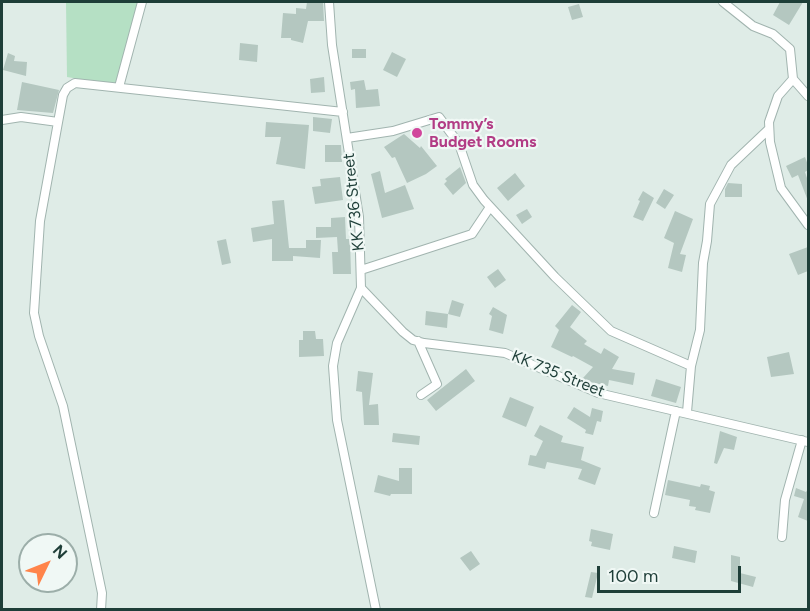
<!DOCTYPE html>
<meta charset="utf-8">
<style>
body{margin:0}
#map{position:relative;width:810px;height:611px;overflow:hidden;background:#dfece7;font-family:Figtree,sans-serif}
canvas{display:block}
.frame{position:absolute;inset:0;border:3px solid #1e3e38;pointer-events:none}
.north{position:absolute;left:18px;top:533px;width:60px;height:60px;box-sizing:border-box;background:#f0f8f5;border:2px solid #9caea9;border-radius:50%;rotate:47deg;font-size:16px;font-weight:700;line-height:24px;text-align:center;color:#1e3e38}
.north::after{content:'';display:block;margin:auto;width:21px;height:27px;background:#ff844a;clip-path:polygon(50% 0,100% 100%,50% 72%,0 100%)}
.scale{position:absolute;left:597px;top:566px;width:144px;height:27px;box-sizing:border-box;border:3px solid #1e3e38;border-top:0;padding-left:8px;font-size:18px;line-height:21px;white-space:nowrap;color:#1e3e38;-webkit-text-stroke:4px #f0f8f5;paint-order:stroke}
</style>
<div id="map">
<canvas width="810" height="611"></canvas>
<div class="frame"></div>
<div class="north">N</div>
<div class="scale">100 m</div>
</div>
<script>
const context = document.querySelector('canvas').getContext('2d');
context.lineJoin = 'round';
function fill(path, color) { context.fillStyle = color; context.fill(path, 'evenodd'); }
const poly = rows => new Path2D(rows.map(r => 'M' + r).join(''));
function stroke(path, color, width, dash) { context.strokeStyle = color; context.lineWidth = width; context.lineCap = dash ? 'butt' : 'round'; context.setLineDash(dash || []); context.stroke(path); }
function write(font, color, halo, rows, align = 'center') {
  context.font = font + ' Figtree,sans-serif'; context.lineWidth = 4.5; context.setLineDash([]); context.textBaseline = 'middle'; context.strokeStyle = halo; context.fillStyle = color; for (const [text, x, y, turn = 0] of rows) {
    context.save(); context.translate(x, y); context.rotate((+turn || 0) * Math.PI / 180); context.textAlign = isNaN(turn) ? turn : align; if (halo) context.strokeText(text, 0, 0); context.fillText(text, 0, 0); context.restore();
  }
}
fill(poly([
 [66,2,138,2,115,85,67,77]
]), '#b5e0c4');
fill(poly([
 [307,2,323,2,324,21,308,21,303,43,291,40,291,38,281,38,283,13,296,14,296,8,306,9],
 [780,2,803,2,789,25,773,15],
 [579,4,583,17,572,20,568,7],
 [240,43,258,45,257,62,239,60],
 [352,49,366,49,366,58,352,58],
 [392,52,406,59,397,77,383,70],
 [8,53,15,56,14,61,27,62,26,76,3,70],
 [324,77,325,92,311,93,310,79],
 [364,80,366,90,378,89,380,106,356,108,355,89,351,90,350,82],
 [22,82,59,90,53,113,17,110],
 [313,117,332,119,330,133,313,131],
 [266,122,309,125,305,169,276,164,281,137,265,137],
 [404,134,420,148,421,146,437,166,426,174,407,183,395,157,392,158,384,147],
 [325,145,341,145,342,162,325,162],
 [805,157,808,165,808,170,805,172,808,181,808,201,798,175,792,178,786,166],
 [460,167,466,183,453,195,444,184,447,181,445,179],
 [380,171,385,193,405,185,414,209,382,218,371,174],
 [515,173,525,186,508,201,497,188],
 [340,177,343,200,315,204,312,187,321,186,320,179],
 [728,183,742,184,742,197,725,197,725,189],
 [664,189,674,195,665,209,656,203],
 [643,191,654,198,643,221,633,217,640,201,638,200],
 [284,200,289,248,306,248,306,240,321,240,320,258,293,256,293,261,272,261,272,239,253,242,251,228,274,224,272,201],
 [527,209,532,217,522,224,516,215],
 [675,211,693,219,680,254,686,255,682,272,668,268,674,243,664,238],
 [345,217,346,239,350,239,351,274,333,274,332,252,338,252,337,237,316,238,316,227,331,227,331,218],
 [226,239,231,263,222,265,217,241],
 [808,247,808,271,798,275,789,254],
 [498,269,506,280,495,288,487,277],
 [452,300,464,304,460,317,448,314],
 [572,305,581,312,570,327,587,341,584,344,601,354,604,348,619,357,612,369,635,373,633,385,609,380,608,386,586,381,583,378,593,367,573,356,572,357,551,347,559,330,555,326],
 [493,307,507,315,503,334,489,330,492,316,489,314],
 [426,311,448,314,447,328,425,325],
 [303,331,315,331,316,339,323,339,324,356,299,357,299,340,303,340],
 [789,352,794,374,771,377,767,357],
 [466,369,475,381,436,411,427,400],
 [358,371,373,373,369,405,378,404,379,425,364,425,362,392,356,391],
 [656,379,681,387,676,403,651,396],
 [510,397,534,407,526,427,502,417],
 [574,407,590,417,592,408,603,411,601,422,597,421,593,435,585,433,586,430,567,418],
 [540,425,563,436,561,442,584,447,581,460,601,468,595,485,578,479,582,469,547,462,545,469,528,465,530,455,536,456,543,441,534,436],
 [720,431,737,437,734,450,724,448,717,464,714,463],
 [393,433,420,436,419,445,392,442],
 [399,468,412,468,412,494,391,494,390,496,374,492,378,475,399,481],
 [668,480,700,487,701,484,710,486,709,490,715,492,710,513,695,510,696,507,689,506,690,500,665,495],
 [796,488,806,492,808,489,808,521,798,517,804,499,794,496],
 [591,529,613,534,610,550,591,546,592,542,589,541],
 [674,546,697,551,695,563,672,558],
 [471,551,480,564,470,571,460,558],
 [731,555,740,557,740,573,756,577,753,587,731,581],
 [591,572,598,573,592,598,585,597]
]), '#b4c7c0');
const minor = poly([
 [329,2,332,45,359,217,361,288,337,343,333,366,337,420,376,610],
 [723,2,753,26,773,34,790,49,793,79,808,96],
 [793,79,778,96,769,122,770,142,781,188,808,225],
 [119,87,142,2],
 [2,120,21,117,58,122],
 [347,138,393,131,439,117,459,144,473,185,484,200,555,277,611,331,691,366],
 [361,270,472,234,490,207],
 [361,288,403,332,413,340,424,343,505,353,598,393,808,442],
 [418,341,437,384,421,395],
 [687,412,691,366,700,330,703,263,707,241,710,204,731,165,769,129],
 [654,513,676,411],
 [782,537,785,500,802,440],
 [101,610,102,593,63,406,39,336,34,313,40,221,63,95,67,88,75,83,343,112]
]);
stroke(minor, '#a1b4af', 10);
stroke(minor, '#fff', 8);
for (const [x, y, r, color] of [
 [417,133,6,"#d1479c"]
]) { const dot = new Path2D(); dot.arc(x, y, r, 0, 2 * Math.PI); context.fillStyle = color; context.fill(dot); stroke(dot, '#f0f8f5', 2); }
write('bold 16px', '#b23c85', '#f0f8f5', [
 ["Tommy’s",429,124],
 ["Budget Rooms",429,142]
], 'left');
write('16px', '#1e3e38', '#f0f8f5', [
 ["KK 736 Street",354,202,-96],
 ["KK 735 Street",558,374,22]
]);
</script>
